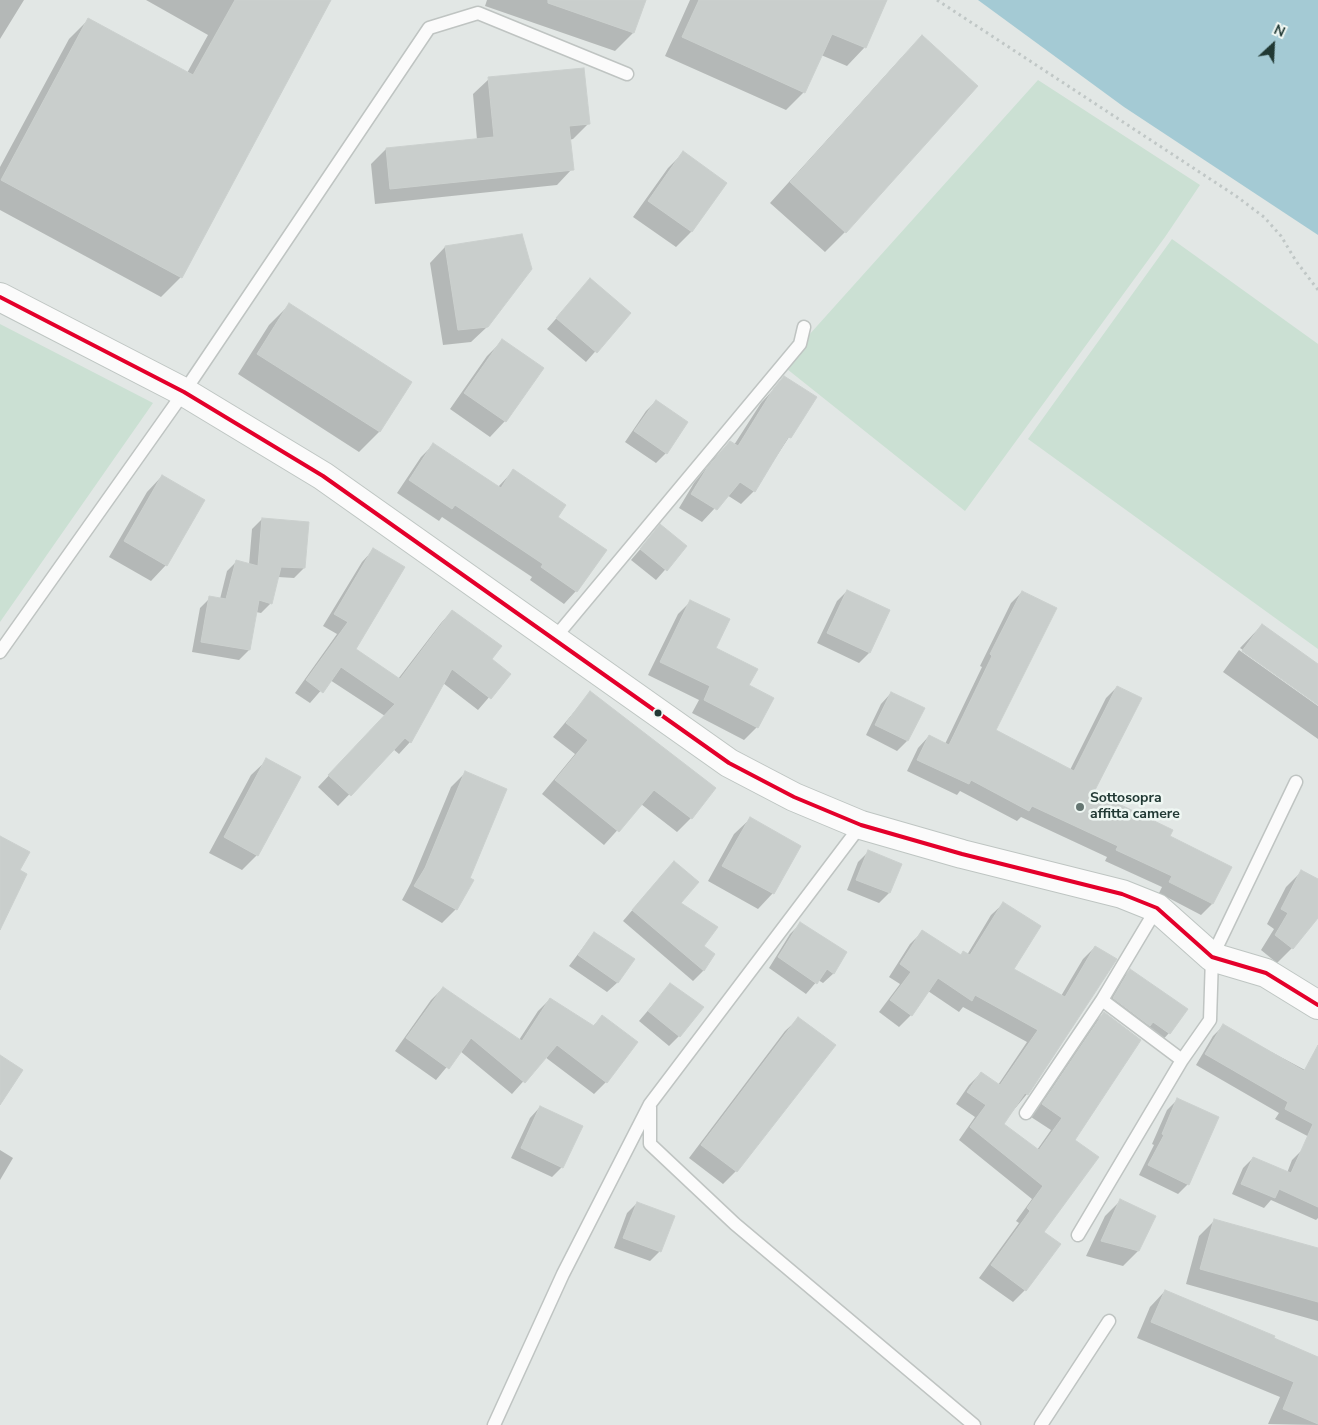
<!DOCTYPE html>
<style>
body{margin:0}
#map{position:relative;width:1318px;height:1425px;overflow:hidden;background:#e2e7e5;font-family:"Nunito Sans",sans-serif}
canvas{display:block}
.north{position:absolute;left:1248px;top:20px;width:50px;height:50px;-webkit-text-stroke:4px #eff7f3;paint-order:stroke;rotate:25deg;font-size:14px;font-weight:700;line-height:20px;text-align:center;color:#213934}
.north::after{content:'';display:block;margin:auto;width:18px;height:22px;background:#213934;clip-path:polygon(50% 0,100% 100%,50% 72%,0 100%)}
</style>
<div id="map">
<canvas width="1318" height="1425"></canvas>
<div class="north">N</div>
</div>
<script>
const context = document.querySelector('canvas').getContext('2d');
context.lineJoin = 'round';
function fill(path, color) { context.fillStyle = color; context.fill(path, 'evenodd'); }
const poly = rows => new Path2D(rows.map(r => 'M' + r).join(''));
function stroke(path, color, width, dash) { context.strokeStyle = color; context.lineWidth = width; context.lineCap = dash ? 'butt' : 'round'; context.setLineDash(dash || []); context.stroke(path); }
function write(font, color, halo, rows, align = 'center') {
  context.font = font + ' "Nunito Sans",sans-serif'; context.lineWidth = 5; context.setLineDash([]); context.textBaseline = 'middle'; context.strokeStyle = halo; context.fillStyle = color; for (const [text, x, y, turn = 0] of rows) {
    context.save(); context.translate(x, y); context.rotate((+turn || 0) * Math.PI / 180); context.textAlign = isNaN(turn) ? turn : align; if (halo) context.strokeText(text, 0, 0); context.fillText(text, 0, 0); context.restore();
  }
}
fill(poly([
 [1038,80,1200,185,1165,237,965,511,782,365],
 [1172,239,1318,344,1318,649,1028,439],
 [0,324,153,403,0,622]
]), '#cbe0d3');
fill(poly([
 [978,0,1318,0,1318,235,1124,107]
]), '#a4cad4');
fill(poly([
 [0,0,24,0,0,39],
 [146,0,330,0,181,277,161,297,0,210,0,167,69,39,88,20,187,73,208,35],
 [487,0,644,0,633,33,615,51,485,6],
 [690,0,885,0,865,47,847,66,821,55,804,92,786,110,665,56],
 [902,57,845,232,825,252,770,203],
 [489,79,588,124,573,139,569,140,572,169,557,185,375,204,371,164,386,149,477,140,473,94],
 [683,153,725,183,691,232,676,247,633,217,668,168],
 [521,236,487,327,471,342,443,345,430,263,445,247],
 [581,290,629,313,586,362,547,329],
 [289,305,411,382,379,432,359,452,238,374,269,325],
 [502,341,542,369,505,421,490,437,450,409,487,356],
 [784,378,815,397,754,491,741,504,727,495,702,522,679,508,694,483,716,456,730,443,734,445,761,403],
 [656,401,666,453,656,463,625,442,646,411],
 [433,445,498,487,513,471,557,517,576,591,564,604,530,580,532,577,442,517,439,521,397,493,421,457],
 [162,476,166,565,151,581,109,557,147,492],
 [262,519,304,568,294,578,278,577,271,603,261,613,256,612,249,650,239,660,192,652,200,608,210,598,220,599,227,571,237,561,249,565,252,529],
 [660,526,686,546,656,580,631,560],
 [373,550,354,650,398,679,441,623,452,611,491,660,509,674,478,710,443,683,410,742,399,754,393,749,338,806,318,787,385,716,330,680,310,703,295,693,337,634,323,626,362,562],
 [847,591,888,610,869,653,859,663,817,643,837,601],
 [1022,592,994,730,1070,770,1106,698,1117,687,1092,793,1169,836,1230,868,1212,904,1201,915,1159,893,1162,887,1105,861,1107,857,1021,817,1017,821,960,791,957,795,907,771,918,748,929,736,945,744,982,667,980,666,1011,603],
 [690,602,714,648,748,686,757,727,744,740,692,713,699,700,648,675,678,614],
 [1262,625,1318,665,1318,703,1240,648],
 [1239,650,1318,706,1318,739,1223,672],
 [590,693,691,818,677,832,641,804,604,845,542,794,575,754,553,737],
 [891,693,923,709,907,741,897,751,866,735,881,704],
 [267,760,257,855,242,870,209,853,251,775],
 [465,773,456,909,442,923,402,900,411,883,451,787],
 [750,819,799,847,773,893,758,909,708,881,734,834],
 [868,852,900,864,889,893,879,903,847,890,858,862],
 [1302,871,1318,880,1318,910,1292,948,1277,963,1261,950,1274,929,1267,924,1286,887],
 [664,873,702,946,713,954,703,971,693,981,623,921],
 [1004,903,1013,970,1061,996,1083,959,1095,947,1027,1094,1002,1124,1037,1150,1051,1130,1031,1117,1092,1025,1104,1013,1074,1140,1042,1232,1025,1290,1013,1302,979,1278,1019,1223,1016,1221,1032,1199,959,1140,975,1117,956,1104,969,1085,981,1073,998,1085,1027,1042,963,1007,959,1012,928,991,911,1015,899,1027,879,1012,900,984,889,977,910,944,922,932,960,956,964,952,967,955,991,915],
 [800,924,834,973,823,983,818,980,806,994,769,968,790,934],
 [594,933,618,982,607,992,569,966],
 [1130,970,1169,1033,1159,1044,1104,1008,1120,980],
 [670,985,679,1036,669,1046,639,1021],
 [443,988,519,1040,538,1011,550,999,592,1027,602,1017,606,1082,594,1094,545,1057,512,1094,460,1051,436,1080,395,1051,431,1000],
 [798,1019,736,1171,723,1184,689,1158,785,1031],
 [1223,1026,1318,1077,1318,1137,1315,1140,1275,1119,1279,1113,1196,1065,1213,1036],
 [1177,1100,1188,1184,1178,1194,1139,1175,1154,1145,1152,1144,1167,1110],
 [540,1107,562,1167,552,1177,511,1158,530,1118],
 [0,1150,13,1158,0,1180],
 [1302,1150,1318,1157,1318,1218,1316,1220,1271,1200,1264,1208,1232,1194,1243,1168,1253,1158,1287,1173,1292,1160],
 [1120,1201,1138,1251,1123,1266,1086,1256,1105,1216],
 [637,1203,660,1251,650,1261,614,1248,627,1213],
 [1214,1221,1318,1250,1318,1321,1186,1284,1199,1236],
 [1165,1291,1318,1358,1318,1425,1268,1424,1280,1397,1137,1338,1150,1307]
]), '#0003');
const building = poly([
 [235,0,331,0,182,278,1,180,88,18,193,75,235,0],
 [548,0,646,0,634,33,548,3,548,0],
 [699,0,887,0,866,48,832,34,805,93,682,37,699,0],
 [922,35,978,86,846,233,790,182,922,35],
 [584,68,590,124,569,126,574,170,390,189,386,148,494,137,488,77,584,68],
 [683,151,727,183,692,232,648,201,683,151],
 [522,234,532,269,488,327,458,330,445,246,522,234],
 [590,278,631,313,597,353,556,318,590,278],
 [289,303,412,382,380,432,257,354,289,303],
 [502,339,544,368,506,422,464,393,502,339],
 [784,376,817,397,791,438,788,437,755,492,740,482,717,510,691,494,707,468,730,441,738,446,774,388,784,376],
 [656,400,688,422,667,454,634,431,656,400],
 [433,443,501,488,513,469,566,505,558,517,607,550,577,592,541,567,543,564,455,505,452,509,409,480,433,443],
 [162,475,205,500,167,566,124,541,162,475],
 [262,518,309,522,305,568,281,567,272,604,259,600,250,650,201,642,209,596,226,599,236,560,258,566,262,518],
 [660,524,687,546,667,571,640,549,660,524],
 [373,548,405,567,356,649,400,679,452,610,502,646,492,659,511,674,491,699,452,669,411,743,405,738,351,796,328,775,395,704,341,667,323,693,306,680,348,622,334,614,373,548],
 [847,590,890,610,870,653,827,633,847,590],
 [1022,591,1057,608,996,730,1074,771,1117,686,1142,698,1094,792,1173,830,1170,836,1232,867,1213,904,1169,882,1172,876,1116,850,1118,846,1032,806,1029,811,971,780,969,784,917,760,929,735,949,745,992,656,990,654,1022,591],
 [690,600,730,619,716,648,758,669,749,685,774,698,758,728,704,700,710,686,660,662,690,600],
 [1262,624,1318,664,1318,705,1242,651,1262,624],
 [590,691,716,788,692,819,654,790,619,832,555,780,588,740,566,723,590,691],
 [891,692,925,708,908,741,875,725,891,692],
 [266,758,301,777,258,856,224,837,266,758],
 [465,771,507,789,470,878,474,880,457,910,414,886,425,868,465,771],
 [750,817,801,846,774,894,722,866,750,817],
 [0,836,30,852,20,870,27,874,0,930,0,836],
 [868,850,902,864,890,893,856,880,868,850],
 [674,861,699,882,681,903,718,927,704,946,715,954,704,971,632,910,674,861],
 [1301,870,1318,879,1318,918,1293,949,1275,935,1288,913,1281,909,1301,870],
 [1003,902,1041,926,1014,969,1065,997,1095,946,1117,959,1028,1095,1025,1093,1004,1124,1039,1150,1062,1118,1042,1104,1104,1012,1141,1040,1075,1140,1099,1157,1044,1232,1061,1244,1026,1291,991,1265,1030,1211,1027,1208,1043,1186,970,1127,986,1105,967,1092,981,1072,1000,1085,1038,1030,975,995,972,1001,938,978,912,1016,890,1000,911,972,900,964,922,930,961,955,963,951,970,955,1003,902],
 [800,922,847,952,834,974,827,969,817,984,778,957,800,922],
 [594,932,635,959,618,983,578,955,594,932],
 [1130,969,1188,1009,1170,1034,1153,1022,1150,1026,1113,998,1130,969],
 [670,983,704,1007,680,1037,648,1011,670,983],
 [443,987,522,1041,550,998,594,1026,602,1015,638,1042,607,1083,557,1045,525,1083,471,1038,449,1069,406,1038,443,987],
 [798,1017,836,1045,737,1172,701,1145,798,1017],
 [1223,1024,1304,1071,1318,1045,1318,1207,1279,1189,1275,1198,1241,1184,1253,1157,1291,1173,1313,1124,1285,1109,1288,1102,1205,1054,1223,1024],
 [0,1055,23,1070,0,1105,0,1055],
 [1177,1098,1219,1117,1189,1185,1148,1165,1164,1135,1162,1134,1177,1098],
 [540,1106,583,1126,563,1168,521,1148,540,1106],
 [1120,1199,1156,1216,1139,1251,1101,1241,1120,1199],
 [637,1202,675,1216,661,1252,623,1238,637,1202],
 [1214,1219,1318,1248,1318,1302,1200,1269,1214,1219],
 [1165,1290,1275,1336,1274,1338,1318,1357,1318,1424,1283,1409,1294,1382,1151,1322,1165,1290]
]);
fill(building, '#c9cecc');
stroke(building, '#cbd0ce', 1);
const lane = poly([
 [553,640,800,344,804,327],
 [0,652,184,392,429,28,478,13,627,74],
 [1157,908,1102,1000,1182,1060],
 [650,1107,650,1144,735,1224,974,1425],
 [1026,1113,1102,1000],
 [1078,1235,1182,1060,1210,1020,1212,957,1296,782],
 [494,1425,563,1274,650,1104,861,825],
 [1041,1425,1109,1321]
]);
const secondary = poly([
 [0,297,184,392,323,476,729,763,794,797,861,825,962,854,1122,894,1157,908,1212,957,1266,973,1318,1005]
]);
stroke(lane, '#bfc4c2', 15);
stroke(secondary, '#bec5c2', 30);
stroke(poly([
 [937,0,1236,196,1264,217,1281,236,1296,261,1318,290]
]), '#c0c7c6', 3, [2.5, 4]);
stroke(lane, '#fbfbfb', 12);
stroke(secondary, '#fbfbfb', 28);
stroke(poly([
 [0,297,184,392,323,476,729,763,794,797,861,825,962,854,1122,894,1157,908,1212,957,1266,973,1318,1005]
]), '#e4002b', 4);
for (const [x, y, r, color] of [
 [658,713,4.5,"#213934"],
 [1080,807,5,"#657672"]
]) { const dot = new Path2D(); dot.arc(x, y, r, 0, 2 * Math.PI); context.fillStyle = color; context.fill(dot); stroke(dot, '#eff7f3', 2); }
write('bold 14px', '#213934', '#eff7f3', [
 ["Sottosopra",1090,799],
 ["affitta camere",1090,815]
], 'left');
</script>
